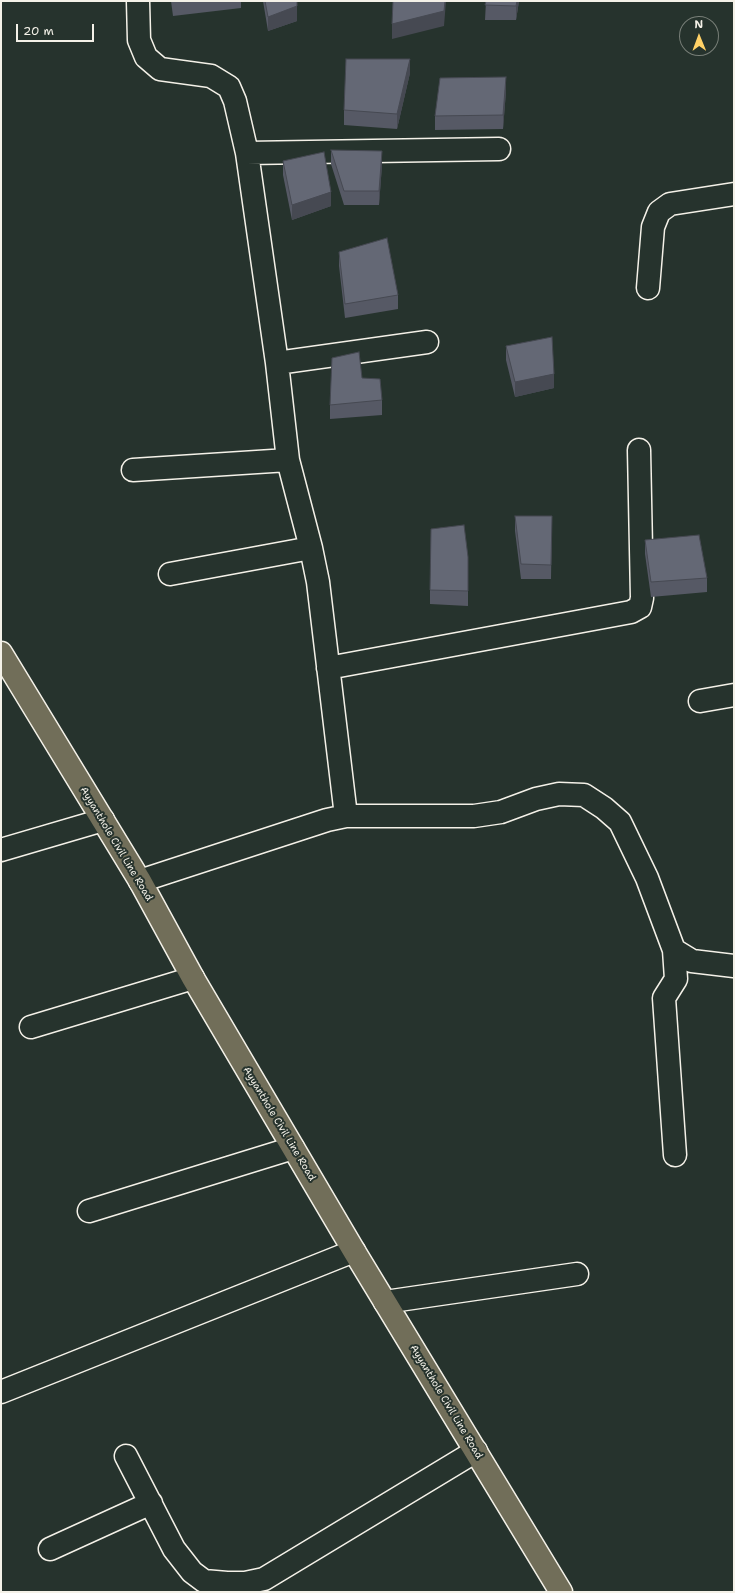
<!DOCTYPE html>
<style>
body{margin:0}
#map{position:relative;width:735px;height:1593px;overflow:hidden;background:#26332d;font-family:"Shantell Sans",sans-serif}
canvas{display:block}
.frame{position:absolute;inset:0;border:2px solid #f4f1e8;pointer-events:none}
.north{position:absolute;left:679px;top:16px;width:40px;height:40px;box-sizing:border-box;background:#26332d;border:1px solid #787f78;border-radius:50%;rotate:359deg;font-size:11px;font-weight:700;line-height:16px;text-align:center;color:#f4f1e8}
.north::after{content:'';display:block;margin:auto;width:14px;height:18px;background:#ffd166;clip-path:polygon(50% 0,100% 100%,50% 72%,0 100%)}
.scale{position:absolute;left:16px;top:24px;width:78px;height:18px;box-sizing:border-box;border:2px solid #f4f1e8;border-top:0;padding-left:5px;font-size:12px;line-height:14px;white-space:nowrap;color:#f4f1e8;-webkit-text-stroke:3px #26332d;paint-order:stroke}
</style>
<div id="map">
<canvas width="735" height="1593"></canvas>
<div class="frame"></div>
<div class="north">N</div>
<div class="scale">20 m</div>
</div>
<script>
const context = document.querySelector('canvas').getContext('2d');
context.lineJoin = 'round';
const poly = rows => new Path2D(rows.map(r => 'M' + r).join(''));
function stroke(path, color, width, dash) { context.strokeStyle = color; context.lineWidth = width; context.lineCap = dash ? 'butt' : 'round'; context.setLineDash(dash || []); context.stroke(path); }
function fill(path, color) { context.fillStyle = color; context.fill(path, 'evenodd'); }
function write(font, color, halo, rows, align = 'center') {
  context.font = font + ' "Shantell Sans",sans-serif'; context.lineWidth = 4; context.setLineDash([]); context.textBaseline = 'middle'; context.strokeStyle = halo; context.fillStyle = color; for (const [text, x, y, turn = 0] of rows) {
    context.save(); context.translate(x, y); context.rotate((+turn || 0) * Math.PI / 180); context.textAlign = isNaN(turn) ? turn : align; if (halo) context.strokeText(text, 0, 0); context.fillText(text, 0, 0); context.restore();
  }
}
const minor = poly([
 [138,1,139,40,146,57,160,69,211,76,229,87,235,101,247,153,277,363,288,460,311,548,318,582,346,816],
 [247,153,499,149],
 [648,288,653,227,659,212,670,204,734,194],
 [277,363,427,342],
 [133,470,288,460],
 [170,574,311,548],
 [328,668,631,612,640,607,642,598,639,450],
 [700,701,734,695],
 [1,850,103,820],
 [140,881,327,820,346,816,474,816,501,812,536,799,559,794,584,795,604,808,620,822,647,878,674,950,692,961,734,966],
 [674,950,676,979,664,998,675,1155],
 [31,1027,193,978],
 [89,1211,293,1148],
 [385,1302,577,1274],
 [1,1392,354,1251],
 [126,1456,174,1549,192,1572,204,1581,227,1583,245,1583,264,1579,476,1451],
 [50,1549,151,1503]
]);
const major = poly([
 [1,653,140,881,193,978,354,1251,561,1592]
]);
stroke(minor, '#f4f1e8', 25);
stroke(major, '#f4f1e8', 25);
stroke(minor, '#26332d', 22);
stroke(major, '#716e59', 22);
fill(poly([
 [171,1,241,1,241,8,173,16],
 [263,1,297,1,297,21,268,31],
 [486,1,519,1,516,20,485,20],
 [410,73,397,129,344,125,344,110],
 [506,91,503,129,435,130,435,116],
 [331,150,382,165,379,205,344,205,331,164],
 [283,161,331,206,292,220,283,175],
 [339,252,398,295,398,309,345,318,339,266],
 [506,346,554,388,515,397,506,360],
 [362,378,382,400,382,415,330,419,330,405],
 [515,516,552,516,551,579,521,579,515,531],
 [645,540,707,578,707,592,651,597,645,554],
 [468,557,468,606,430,604,430,590]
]), '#565965');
fill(poly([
 [445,1,446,1,444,26,392,39,392,24],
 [517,1,519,1,516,20,516,6],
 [297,6,297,21,268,31,268,17],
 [410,59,410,73,397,129,397,114],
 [506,77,506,91,503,129,503,115],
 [382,151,382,165,379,205,379,191],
 [331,192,331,206,292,220,292,205],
 [554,374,554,388,515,397,515,382]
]), '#464952');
const building = poly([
 [265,1,297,1,297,6,268,17,265,1],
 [393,1,445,1,444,11,392,24,393,1],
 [486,1,517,1,516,6,485,5,486,1],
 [346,59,410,59,397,114,344,110,346,59],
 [506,77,503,115,435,116,440,78,506,77],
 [331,150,382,151,379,191,344,191,331,150],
 [324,152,331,192,292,205,283,161,324,152],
 [387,238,398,295,345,304,339,252,387,238],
 [552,337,554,374,515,382,506,346,552,337],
 [359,352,362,378,380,379,382,400,330,405,332,358,359,352],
 [515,516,552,516,551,565,521,564,515,516],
 [464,525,468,557,468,591,430,590,431,529,464,525],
 [699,535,707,578,651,582,645,540,699,535]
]);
fill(building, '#646875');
stroke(building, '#464952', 1);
write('10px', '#f4f1e8', '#26332d', [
 ["Ayyanthole Civil Line Road",116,844,59],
 ["Ayyanthole Civil Line Road",279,1124,59],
 ["Ayyanthole Civil Line Road",446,1402,59]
]);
</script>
